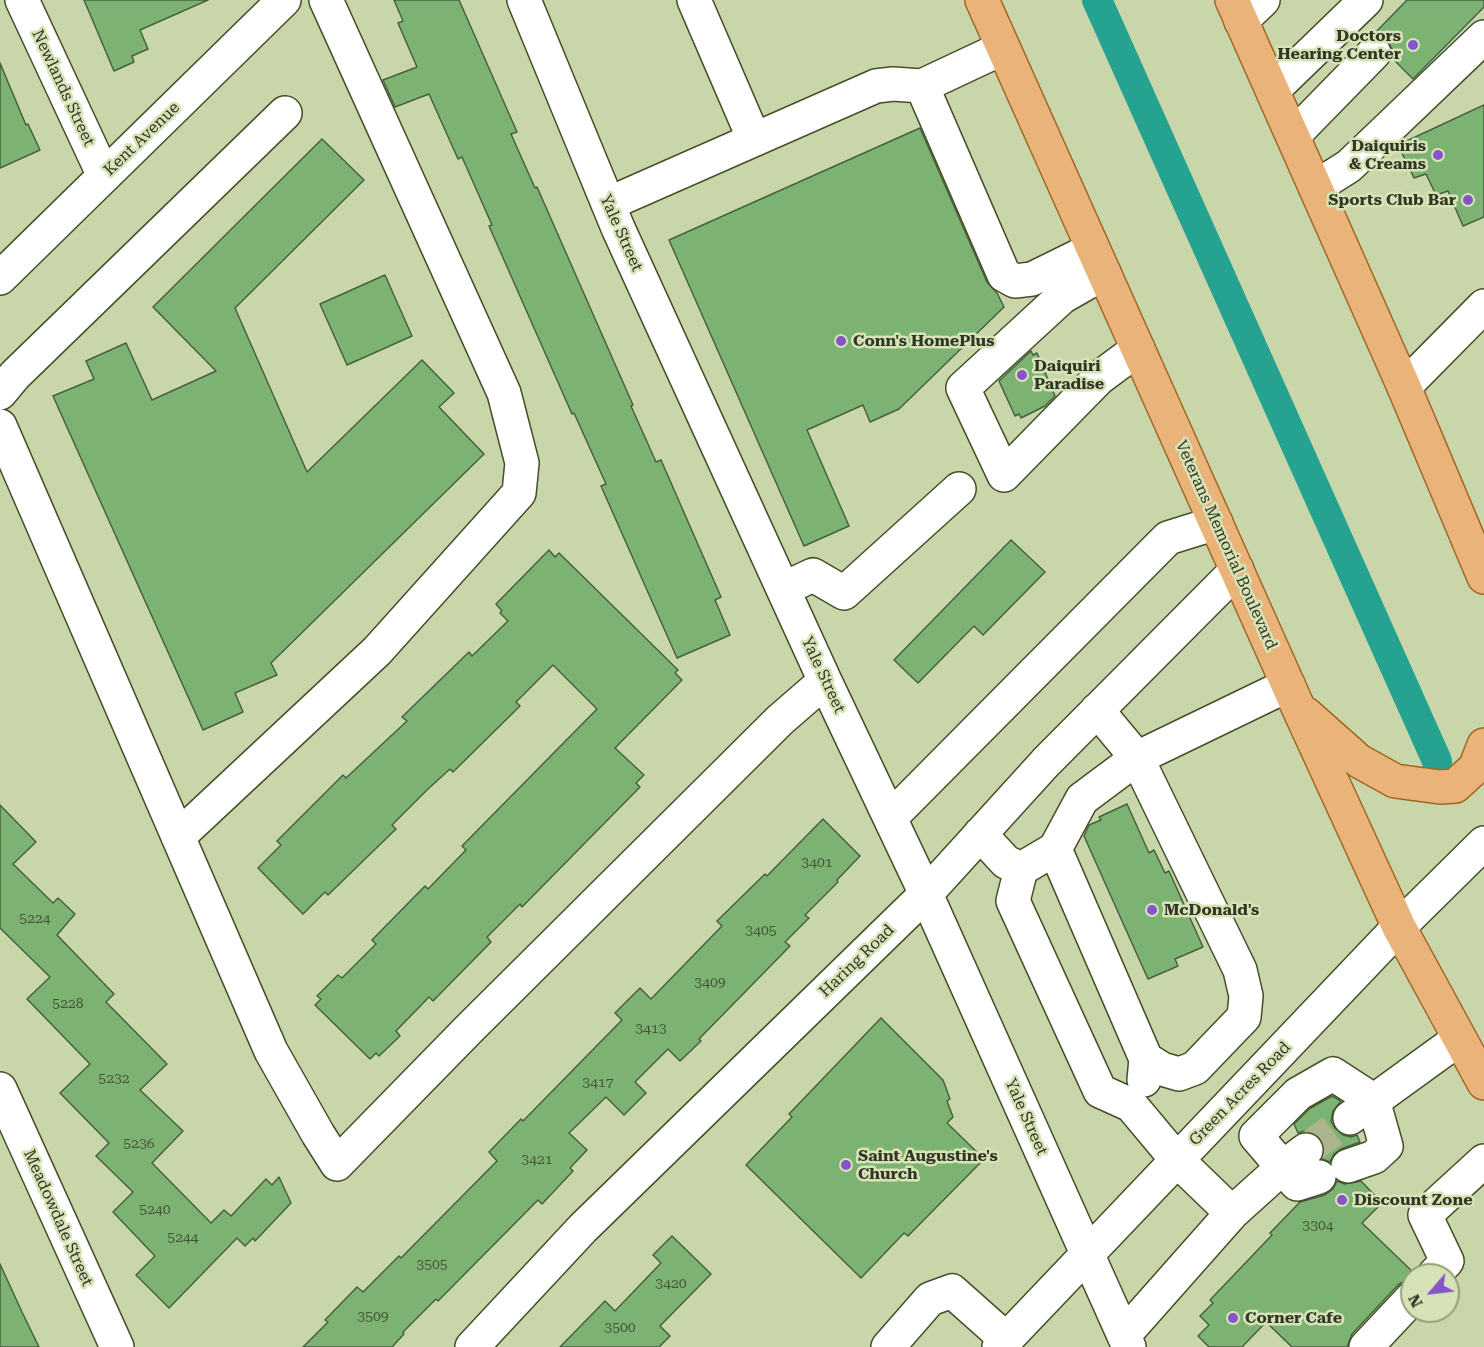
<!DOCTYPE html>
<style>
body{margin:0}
#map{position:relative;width:1484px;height:1347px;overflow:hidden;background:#c9d6aa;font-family:"Roboto Serif",serif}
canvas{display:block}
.north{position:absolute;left:1400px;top:1263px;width:60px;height:60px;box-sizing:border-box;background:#d6e3b6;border:2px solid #949e7c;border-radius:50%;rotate:242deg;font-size:16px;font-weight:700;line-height:24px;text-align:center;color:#323625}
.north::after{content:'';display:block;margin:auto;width:21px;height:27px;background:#8653cb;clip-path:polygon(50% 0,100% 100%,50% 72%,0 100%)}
</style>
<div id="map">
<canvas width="1484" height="1347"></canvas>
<div class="north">N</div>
</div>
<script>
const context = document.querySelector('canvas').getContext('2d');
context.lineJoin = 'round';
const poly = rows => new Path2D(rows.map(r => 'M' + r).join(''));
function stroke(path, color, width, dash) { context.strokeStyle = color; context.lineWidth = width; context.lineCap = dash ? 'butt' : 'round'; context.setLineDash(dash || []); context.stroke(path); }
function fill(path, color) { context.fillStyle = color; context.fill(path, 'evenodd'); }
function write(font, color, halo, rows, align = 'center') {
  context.font = font + ' "Roboto Serif",serif'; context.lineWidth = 5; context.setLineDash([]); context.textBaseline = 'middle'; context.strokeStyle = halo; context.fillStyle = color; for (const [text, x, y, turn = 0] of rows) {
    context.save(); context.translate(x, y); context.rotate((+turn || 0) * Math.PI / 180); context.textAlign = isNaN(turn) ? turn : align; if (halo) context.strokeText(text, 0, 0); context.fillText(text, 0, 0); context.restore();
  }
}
stroke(poly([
 [1097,0,1437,761]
]), '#25a390', 30);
const building = poly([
 [84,0,208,0,140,30,148,49,132,56,134,62,114,71,84,0],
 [394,0,459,0,517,132,511,134,535,188,537,187,633,405,631,406,656,462,661,460,721,597,715,600,730,635,677,658,601,486,606,484,574,413,572,414,489,226,492,225,462,157,458,159,429,94,395,107,383,80,417,67,398,23,403,21,394,0],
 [1407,0,1484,0,1484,7,1413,79,1392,58,1392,49,1387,40,1379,35,1373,35,1407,0],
 [0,63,26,125,28,124,40,150,0,168,0,63],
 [1484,105,1484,217,1463,226,1448,191,1436,195,1426,174,1414,178,1398,145,1484,105],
 [920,128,987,282,997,293,1004,307,899,409,870,422,863,405,807,430,849,526,804,546,669,240,920,128],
 [322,139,364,180,235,308,307,472,422,360,454,393,439,407,484,454,271,663,277,675,235,693,243,712,203,730,53,396,94,379,86,361,126,343,152,400,216,371,153,307,322,139],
 [385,275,412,336,347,365,320,304,385,275],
 [1031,351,1033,355,1037,353,1055,396,1045,406,1021,418,1019,414,1015,416,999,381,1031,351],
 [1011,540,1045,572,983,635,974,626,918,683,894,660,1011,540],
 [549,550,555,557,559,553,678,670,675,673,682,680,615,748,644,775,636,783,640,787,522,907,520,904,487,937,491,942,433,1001,429,997,396,1031,400,1036,379,1056,376,1053,370,1059,315,1005,321,999,317,996,338,975,342,978,376,944,372,940,425,886,428,889,466,850,462,846,597,709,553,665,516,702,520,706,453,772,450,769,428,789,392,825,396,829,328,895,325,892,303,914,258,868,281,845,277,841,343,775,346,778,407,721,402,717,469,652,472,656,508,621,500,613,502,611,496,604,549,550],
 [1127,804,1149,853,1154,850,1165,873,1169,871,1203,947,1175,959,1178,966,1148,979,1084,836,1089,825,1101,820,1099,817,1127,804],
 [0,805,36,842,13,864,53,903,58,898,75,914,57,935,114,994,106,1002,167,1064,140,1090,183,1131,152,1163,211,1223,224,1210,231,1216,266,1179,272,1185,279,1177,291,1203,255,1241,253,1238,245,1246,237,1238,169,1308,136,1275,155,1256,113,1212,133,1192,96,1156,109,1143,60,1093,90,1064,27,999,50,977,0,928,0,805],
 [823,819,860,856,837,880,838,882,805,915,809,918,785,942,790,946,699,1039,701,1041,680,1061,668,1049,635,1082,646,1093,624,1115,606,1097,569,1133,587,1150,570,1168,573,1171,542,1204,538,1200,438,1301,436,1299,403,1332,404,1334,392,1347,303,1347,328,1322,325,1320,357,1287,363,1292,399,1256,401,1258,497,1161,489,1152,521,1119,523,1121,622,1020,615,1013,640,988,651,999,722,926,717,921,765,874,767,876,823,819],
 [881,1018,943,1080,950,1099,947,1101,953,1117,947,1123,984,1159,908,1236,904,1233,861,1278,746,1165,792,1117,789,1114,881,1018],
 [1332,1096,1341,1101,1333,1111,1331,1121,1335,1128,1343,1135,1351,1137,1357,1135,1360,1142,1341,1149,1334,1154,1330,1162,1322,1159,1325,1148,1321,1138,1313,1133,1304,1131,1298,1133,1294,1124,1309,1109,1332,1096],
 [1337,1181,1345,1184,1361,1181,1382,1203,1362,1223,1416,1275,1412,1275,1412,1280,1406,1280,1398,1285,1352,1334,1347,1347,1292,1347,1266,1322,1242,1347,1209,1347,1198,1336,1209,1325,1200,1316,1213,1303,1210,1300,1272,1235,1270,1233,1300,1202,1325,1195,1333,1189,1337,1181],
 [672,1236,711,1274,660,1326,670,1336,659,1347,560,1347,605,1301,615,1311,661,1263,653,1255,672,1236],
 [0,1264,22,1312,39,1347,0,1347,0,1264]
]);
fill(building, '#7db372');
stroke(building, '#466141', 1.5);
stroke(poly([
 [1306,1150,1350,1118]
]), '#abb68f', 33, [33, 16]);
const minor = poly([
 [22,0,104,176],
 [524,0,618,228,825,681,926,894,1129,1347],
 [694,0,754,139],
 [1241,21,1263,0],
 [922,86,1004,275,1015,281,1032,279,1093,249],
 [1273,90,1366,0],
 [1293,136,1374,53],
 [1316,187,1349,166,1484,37],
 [608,204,876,86,893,84,922,86,1003,48],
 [1104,273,1062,297,963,388,1004,475,1099,378,1138,349],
 [0,278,284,0],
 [1404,387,1484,306],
 [0,393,15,375,285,113],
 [0,426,271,1051,318,1134,337,1164,469,1029,780,720,825,681],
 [783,589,813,575,844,593,959,489],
 [890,818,1168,538,1216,523],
 [980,834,1006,862,1021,869,1055,849,1082,799,1137,758,1097,710],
 [178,837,377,651,519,493,522,463,504,393,326,0],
 [1055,849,1146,1059,1144,1080],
 [1021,869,1013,901,1100,1091,1131,1105,1177,1160,1232,1213],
 [1146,1059,1162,1069,1179,1074,1195,1068,1244,1017,1246,996,1240,970,1137,758,1288,685],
 [0,1089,117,1347],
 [1350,1118,1459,1039],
 [1319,1177,1297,1184,1256,1136,1298,1094,1333,1074,1373,1100,1386,1146,1374,1157,1348,1166],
 [1434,1275,1447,1261,1425,1215,1484,1161],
 [1124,1335,1232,1213,1283,1167,1306,1150],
 [472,1347,583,1228,926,894,1046,762,1237,570],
 [888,1347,930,1299,952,1291,1006,1339],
 [999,1347,1399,927,1484,843],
 [1366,1347,1412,1298]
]);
const major = poly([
 [982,0,1298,707,1399,927,1484,1083],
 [1232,0,1404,387,1484,577],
 [1306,714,1359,761,1395,781,1440,787,1455,786,1475,768,1484,745]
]);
stroke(minor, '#454e27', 36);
stroke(major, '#a06723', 36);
stroke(minor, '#fff', 33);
stroke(major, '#e9b37a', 33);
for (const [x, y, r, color] of [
 [1413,45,6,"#8653cb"],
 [1438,155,6,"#8653cb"],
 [1468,200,6,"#8653cb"],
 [841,341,6,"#8653cb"],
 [1022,375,6,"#8653cb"],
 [1152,910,6,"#8653cb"],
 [846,1165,6,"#8653cb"],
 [1342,1200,6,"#8653cb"],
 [1233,1318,6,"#8653cb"]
]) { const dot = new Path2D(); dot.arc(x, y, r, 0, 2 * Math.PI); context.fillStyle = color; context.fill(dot); stroke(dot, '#d6e3b6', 2); }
write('14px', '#455538', null, [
 ["3401",817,863],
 ["5224",35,919],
 ["3405",761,931],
 ["3409",710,983],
 ["5228",68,1004],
 ["3413",651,1029],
 ["5232",114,1079],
 ["3417",598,1083],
 ["5236",139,1144],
 ["3421",537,1160],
 ["5240",155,1210],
 ["3304",1318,1226],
 ["5244",183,1238],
 ["3505",432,1265],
 ["3420",671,1284],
 ["3509",373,1317],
 ["3500",620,1328]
]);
write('bold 16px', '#323625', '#d6e3b6', [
 ["Doctors",1401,36,"right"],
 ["Hearing Center",1401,54,"right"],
 ["Daiquiris",1426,146,"right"],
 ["& Creams",1426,164,"right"],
 ["Sports Club Bar",1456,200,"right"],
 ["Conn's HomePlus",853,341],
 ["Daiquiri",1034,366],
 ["Paradise",1034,384],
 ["McDonald's",1164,910],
 ["Saint Augustine's",858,1156],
 ["Church",858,1174],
 ["Discount Zone",1354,1200],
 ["Corner Cafe",1245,1318]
], 'left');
write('16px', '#323625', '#d6e3b6', [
 ["Newlands Street",63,88,65],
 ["Kent Avenue",142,139,-44],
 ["Yale Street",621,233,66],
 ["Veterans Memorial Boulevard",1226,545,66],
 ["Yale Street",823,675,65],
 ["Haring Road",857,961,-44],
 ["Green Acres Road",1240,1094,-46],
 ["Yale Street",1026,1117,66],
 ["Meadowdale Street",58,1218,66]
]);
</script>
